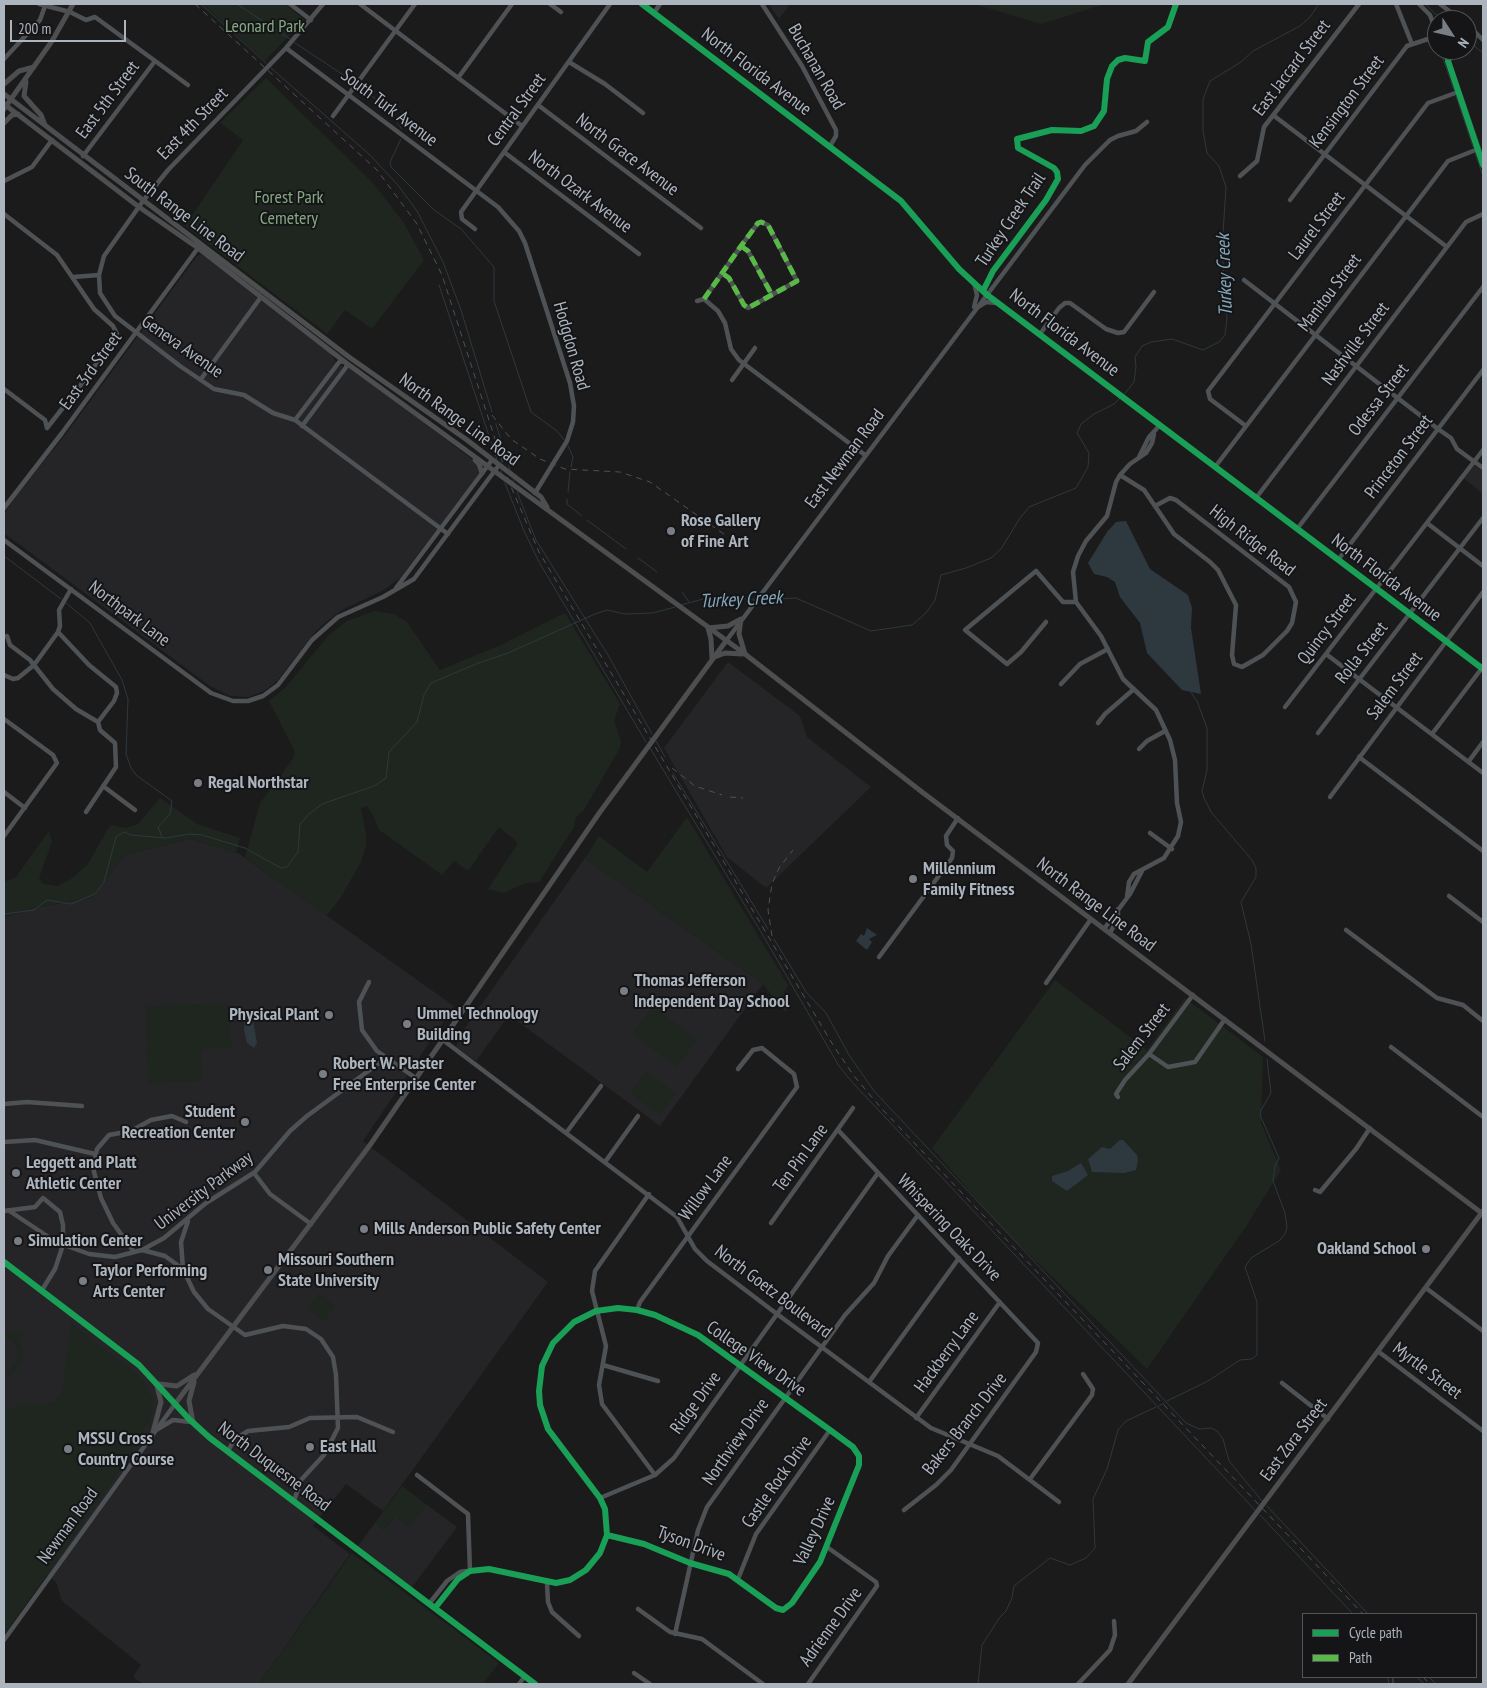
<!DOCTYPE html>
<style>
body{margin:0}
#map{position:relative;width:1487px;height:1688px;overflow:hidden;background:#1b1b1c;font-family:"PT Sans Narrow",sans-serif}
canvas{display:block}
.frame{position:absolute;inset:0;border:5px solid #acb4bd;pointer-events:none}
.legend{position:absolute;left:1302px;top:1613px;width:175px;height:65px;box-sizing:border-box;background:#151518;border:1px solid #51555a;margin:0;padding:6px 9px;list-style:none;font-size:15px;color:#acb4bd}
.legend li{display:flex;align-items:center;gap:10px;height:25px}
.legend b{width:25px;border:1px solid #51555a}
.north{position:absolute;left:1427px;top:10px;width:50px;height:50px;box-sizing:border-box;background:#151518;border:1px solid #51555a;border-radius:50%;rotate:125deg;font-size:14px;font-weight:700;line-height:20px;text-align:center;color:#acb4bd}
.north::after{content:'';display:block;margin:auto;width:18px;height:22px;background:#797e85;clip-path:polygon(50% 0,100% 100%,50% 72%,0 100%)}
.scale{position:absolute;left:10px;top:20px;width:116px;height:22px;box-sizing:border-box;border:2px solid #acb4bd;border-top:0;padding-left:6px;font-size:15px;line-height:18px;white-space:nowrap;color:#acb4bd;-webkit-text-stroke:4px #151518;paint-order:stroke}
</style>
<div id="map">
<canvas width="1487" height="1688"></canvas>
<div class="frame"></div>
<ul class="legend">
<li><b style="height:6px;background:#1a9f57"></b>Cycle path</li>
<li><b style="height:6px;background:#58b947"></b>Path</li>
</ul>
<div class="north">N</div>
<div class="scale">200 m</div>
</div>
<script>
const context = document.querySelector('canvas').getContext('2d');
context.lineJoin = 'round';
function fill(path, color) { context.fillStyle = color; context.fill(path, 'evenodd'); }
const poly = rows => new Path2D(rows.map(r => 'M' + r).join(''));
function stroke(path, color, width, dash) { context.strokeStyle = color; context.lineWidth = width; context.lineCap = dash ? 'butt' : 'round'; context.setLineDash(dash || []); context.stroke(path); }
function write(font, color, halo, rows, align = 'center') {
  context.font = font + ' "PT Sans Narrow",sans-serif'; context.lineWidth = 4; context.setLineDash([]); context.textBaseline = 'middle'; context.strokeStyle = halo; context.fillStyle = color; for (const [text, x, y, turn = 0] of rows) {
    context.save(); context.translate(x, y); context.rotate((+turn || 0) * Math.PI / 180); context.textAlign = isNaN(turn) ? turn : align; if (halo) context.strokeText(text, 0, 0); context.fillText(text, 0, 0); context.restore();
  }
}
fill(poly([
 [769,4,790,4,779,19],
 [201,254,285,317,290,323,332,354,334,360,347,369,350,367,477,463,480,473,400,578,384,590,344,609,331,618,316,631,277,681,264,691,249,697,230,696,210,686,4,533,4,514,13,500,68,431,197,256],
 [1474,465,1483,471,1483,494,1463,478],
 [728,662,800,716,807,737,871,787,766,888,727,857,664,748],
 [191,839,240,854,454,1006,363,1141,548,1282,383,1511,346,1484,313,1526,350,1554,259,1684,143,1684,133,1677,141,1665,62,1601,56,1582,47,1575,4,1635,4,918,36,907,92,898,126,854],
 [585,858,763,984,660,1126,509,1015,476,1061,456,1047,462,1032],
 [426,1504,457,1527,412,1587,358,1546,375,1523,384,1530,395,1516,409,1526]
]), '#252528');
fill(poly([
 [203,4,286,4,304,20,265,61],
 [974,4,1105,4,1041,24],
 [266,78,374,184,404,223,424,260,372,329,345,310,327,334,185,226,243,140,220,123],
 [375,611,394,614,407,622,440,670,501,645,565,613,620,704,614,721,621,741,620,748,584,810,576,817,574,827,539,882,527,883,503,893,488,889,518,843,499,827,468,871,454,861,442,875,379,830,374,817,367,806,361,808,366,835,366,846,361,862,340,899,326,916,245,857,260,803,292,760,295,752,269,701,285,688,328,636,347,621],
 [160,798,197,824,240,838,236,853,191,839,126,854,92,898,36,907,4,918,4,882,16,877,49,831,52,842,39,878,43,884,57,886,71,879,88,864,110,825,126,828,138,824],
 [687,817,788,985,784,992,792,1005,785,1012,763,984,585,858,599,836,647,872],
 [1055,980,1147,1050,1185,998,1263,1057,1261,1123,1281,1170,1247,1225,1147,1369,1000,1226,932,1148],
 [229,1003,231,1047,201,1049,202,1081,148,1083,146,1006],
 [652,1006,697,1039,677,1067,632,1034],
 [646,1071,676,1093,660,1115,630,1093],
 [319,1293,336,1306,323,1321,307,1308],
 [71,1323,143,1379,154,1403,151,1418,113,1481,4,1634,4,1411,19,1405,54,1403,63,1388],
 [4,1330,24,1333,23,1338,17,1337,23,1350,21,1364,13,1373,4,1377,4,1372,15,1365,18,1353,14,1343,4,1336],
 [402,1486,426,1504,409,1527,395,1516,384,1530,375,1523],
 [352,1553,499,1663,483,1684,259,1684]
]), '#1e261f');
fill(poly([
 [1126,521,1150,569,1188,595,1192,608,1191,628,1201,694,1182,690,1147,653,1140,623,1120,597,1115,582,1107,577,1094,574,1088,563,1107,532,1116,522],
 [867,928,877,935,869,939,872,942,867,950,856,941,861,934,864,936],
 [250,1018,253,1020,257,1043,254,1048,247,1043,244,1030,245,1020],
 [1120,1140,1123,1140,1137,1155,1138,1160,1136,1170,1124,1173,1092,1172,1088,1159,1102,1147,1110,1149],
 [1081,1163,1088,1175,1067,1191,1052,1181,1052,1176,1068,1171]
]), '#2d393f');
stroke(poly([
 [201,4,266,63],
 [237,4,290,39],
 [1425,4,1442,20],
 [1467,40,1483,53],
 [295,43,354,82],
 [1440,50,1454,90],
 [1454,50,1451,62,1483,155],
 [271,68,370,155,397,184,417,211,443,262,461,310,492,412],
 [359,86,382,104,402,129],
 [1456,96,1473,147],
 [401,139,390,162,391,167,434,210,461,229,494,267,494,301,531,412,557,431,564,440],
 [1475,153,1483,176],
 [439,285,497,460],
 [1123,396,1134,382,1136,367,1135,357,1142,346,1151,342,1172,339,1203,350,1219,342,1225,335,1227,319,1222,249,1226,187,1219,166,1207,153,1203,131,1203,99,1210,81,1241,62,1253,51,1300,26,1310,17,1319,4],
 [496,424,510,470],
 [568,446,573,457,571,467],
 [501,470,502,473],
 [513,480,514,482],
 [505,483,524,531,539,562,646,742],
 [517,492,536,540,608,655,652,734],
 [568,492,570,472],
 [567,499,567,504,582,516],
 [587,520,626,549],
 [4,556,61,599],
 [638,558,657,572],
 [682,592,689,602],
 [758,600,796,598,871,631,912,625,926,613,935,600,941,575,966,568,991,558,1001,549,1020,518,1029,507,1076,488,1088,467,1089,453,1077,433,1081,424,1094,414,1114,404,1120,398],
 [66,603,90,623,122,680,128,699,126,754,131,768,136,775,172,801,170,814,158,827,162,837],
 [681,605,703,599,754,599],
 [1190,691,1197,701,1207,728,1207,770,1202,791,1204,798,1211,812,1252,860,1256,868,1256,877,1241,902,1251,944,1265,1041],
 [656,741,665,757],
 [650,748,761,932,839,1066,852,1082,1255,1510],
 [673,773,768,929],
 [4,914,34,910,47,900,71,904,95,894,104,882,116,837,124,832,131,835,165,838,190,834,202,835,245,848,281,868,287,867,298,852,300,824,309,814,322,804,374,786,386,778,389,752,417,722,424,695,431,683,476,664,508,653,595,614,607,610,625,614,653,613,675,607],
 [774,939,806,992,826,1013,849,1055,874,1091,1186,1423,1199,1429,1211,1428,1217,1431,1223,1439,1229,1461,1262,1501],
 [1167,1401,1208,1381,1240,1360,1252,1359,1257,1355,1257,1302,1245,1267,1251,1258,1279,1241,1285,1234,1287,1227,1285,1213,1273,1181,1275,1166,1279,1158,1260,1115,1261,1110,1271,1093,1267,1059],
 [1159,1406,1164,1403],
 [1267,1506,1368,1614],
 [1260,1515,1353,1614],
 [1388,1677,1389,1684],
 [1417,1677,1424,1684],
 [1429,1677,1436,1684],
 [978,1684,982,1645,1000,1617,1006,1611,1012,1598,1014,1586,1050,1558,1070,1565,1086,1558,1095,1548,1093,1499,1107,1469,1118,1430,1126,1421,1156,1407]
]), '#2d393f', 1);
stroke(poly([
 [39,4,70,12,86,20,95,17,188,85],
 [290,4,311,20],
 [323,4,286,48,168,170,143,201,104,256,99,275,100,293,115,316,180,366,214,389,244,395,273,413,295,420,448,534],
 [360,4,522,126],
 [550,4,561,12],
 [642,4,901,201,959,269,986,294,1483,669],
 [762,4,802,66,836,130,836,136,830,146],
 [1396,4,1412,44],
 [1419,4,1430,15,1437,34],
 [1440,4,1461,20],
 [654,13,660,4],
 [1467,24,1483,40],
 [286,48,498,207,519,231,525,243,570,383,574,406,573,422,567,441,535,493],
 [1448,50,1448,61,1483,165],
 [4,59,40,20,45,6],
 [569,62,605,84,643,113],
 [458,78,512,4],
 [538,105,701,228],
 [1273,115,1447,247],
 [333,116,415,4],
 [504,152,639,254],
 [83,156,155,61],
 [1240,176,1257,161,1264,127,1359,4],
 [4,181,32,167,52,140],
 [1290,200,1407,46,1437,36],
 [4,214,57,255,94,309,113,326,117,334,87,377,47,428,45,420,4,389],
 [475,229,462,219,461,212,610,4],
 [741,246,748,251,772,295],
 [73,277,99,275],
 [1244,280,1438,429,1451,438,1457,449,1483,468],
 [974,283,977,295,974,307],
 [704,299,741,246,758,223,761,222,768,225,797,281,748,308,744,305,729,278,722,273],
 [697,301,704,299,718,311,725,323,731,349,739,360,865,455],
 [978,307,986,302,997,303],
 [1040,334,1059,308,1065,303,1070,303,1106,329,1118,333,1124,332,1154,292],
 [201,379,261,297],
 [732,380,755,348],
 [295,420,340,361,345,362,347,366,302,426],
 [1246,426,1210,399,1208,391,1428,103,1458,92],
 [1139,457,1149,437,1160,425],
 [1215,467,1448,161,1478,149],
 [1120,475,1144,490,1174,534,1210,562,1218,570,1236,605,1232,655,1234,664,1242,667,1263,655,1287,631,1292,623,1296,602,1289,587,1176,500,1170,498,1155,506],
 [1256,498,1466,222,1483,214],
 [4,508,62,433,198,248],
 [1427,523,1483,566],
 [1297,529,1483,287],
 [4,540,211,693,233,701,248,701,263,696,278,685,312,640,338,617,383,597,414,579,499,465],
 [1338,560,1483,370],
 [396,588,492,460],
 [1046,622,1021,652,1007,664,965,630,1036,571,1063,602,1076,602],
 [58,632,89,665,116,687,117,693,114,701,98,722],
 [7,636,10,645,30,660,53,689,76,709,98,722],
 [726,641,1085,165,1110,140,1118,136,1136,131,1147,122],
 [1326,654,1483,773],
 [4,675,13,679,18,678,34,665,58,632,60,626,59,610,71,589],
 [1061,684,1080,664,1108,649],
 [1285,707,1483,450],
 [4,719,53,755,57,763,4,836],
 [1098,723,1105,714,1134,689],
 [1318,733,1483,518],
 [1432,734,1482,668],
 [1139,749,1147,741,1165,731],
 [1359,757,1483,851],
 [1469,761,1483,742],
 [103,786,135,810],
 [4,792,25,808],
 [1330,797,1483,592],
 [86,812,116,767,115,743,100,730,98,722],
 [1150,833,1172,849],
 [1449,896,1483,922],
 [1127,897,1129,882,1134,874,1164,858,1178,836,1181,822,1177,803,1175,760,1170,740,1156,710,1123,679,1101,636,1076,602,1073,572,1078,556,1086,541,1107,516,1116,482,1120,475,1130,464,1146,453,1152,443,1154,434],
 [1104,929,1130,894,1142,871],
 [1346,930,1437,998,1463,1005,1483,1021],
 [1110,933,1118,918,1118,909],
 [879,957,952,858,953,851,947,845,946,836,958,818],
 [369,982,359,1002,362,1030,377,1051,417,1079],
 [1046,983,1091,919],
 [443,1040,677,1217,695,1249,707,1261,777,1314,931,1428,998,1456,1059,1502],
 [1391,1047,1483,1117],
 [1149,1054,1168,1067,1195,1062,1225,1019],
 [1118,1097,1116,1094,1125,1080,1149,1054,1193,995],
 [4,1104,27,1102,82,1106],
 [838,1130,1038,1343,1036,1352,951,1470,936,1485,904,1510],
 [566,1133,601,1086],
 [4,1142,35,1140,95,1154],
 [605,1162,638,1116],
 [254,1173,270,1194,311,1224],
 [1315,1190,1320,1192,1356,1149,1370,1128],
 [649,1194,595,1271,592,1291,606,1346,599,1385,602,1404,655,1475],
 [8,1210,56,1242,89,1254,115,1257,142,1250,164,1238,206,1203,255,1172,290,1131,307,1116,386,1058],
 [4,1211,35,1207,43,1198,60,1212,63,1225,63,1245,55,1269,42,1290],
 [188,1221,181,1242,183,1269,194,1292,208,1309,245,1335,283,1326,306,1329,321,1339,333,1357,336,1375,338,1428,324,1455,301,1480,294,1501],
 [771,1223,853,1108],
 [142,1250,165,1256,183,1269],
 [134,1252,113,1223,101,1198,93,1168,97,1149,109,1135,131,1131,151,1120,172,1116,186,1122],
 [1426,1288,1483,1331],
 [637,1310,640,1302,797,1087,794,1074,762,1048,753,1050,738,1069],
 [1379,1352,1483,1431],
 [603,1365,658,1381],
 [869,1382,959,1258],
 [1282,1383,1328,1419],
 [916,1418,1000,1302],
 [156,1430,173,1420,191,1422],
 [228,1451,234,1440,248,1431,289,1427,310,1418,357,1417,393,1432],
 [417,1475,468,1514,470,1571],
 [1030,1479,1092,1395,1093,1389,1083,1374],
 [600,1498,655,1475,674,1458,878,1173],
 [738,1579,756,1534,830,1430],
 [547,1583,548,1602,552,1612,579,1636],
 [429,1604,447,1581,460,1572,466,1571],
 [435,1608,458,1579,470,1571,489,1569,556,1583,570,1580,586,1570,600,1553,607,1535,605,1509,600,1498,548,1429,540,1405,539,1391,542,1366,553,1343,574,1322,596,1311,618,1308,637,1310,655,1315,698,1335,830,1430,853,1447,859,1456,859,1465,820,1562,792,1603,783,1610,776,1608,729,1574,690,1563,644,1544,607,1535],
 [638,1609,670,1632,702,1639,763,1684],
 [675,1634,698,1530,707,1507,845,1315,874,1283,888,1256,918,1215],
 [4,1640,175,1404,210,1438,535,1684],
 [634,1673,650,1684],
 [519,1684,525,1676],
 [808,1684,877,1586,876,1582,827,1547],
 [1078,1684,1110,1650,1115,1635,1114,1621]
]), '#4f5255', 4.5);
stroke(poly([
 [26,82,24,96,41,115,45,125],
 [4,84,19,71,34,67],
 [4,94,349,357,467,440,541,497,547,507],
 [4,104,139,207,198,248,345,362,745,654,922,792,1483,1214],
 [4,109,52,41,73,4],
 [4,123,12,115,18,114],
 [475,460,479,464,482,473],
 [741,619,728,626,708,628,711,639,712,658,725,653,742,654],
 [741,619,739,634,745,654],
 [4,1262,139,1365,175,1404,370,1145,600,812,726,641],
 [159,1384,177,1386,194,1375],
 [193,1422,189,1401,194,1382],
 [153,1432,161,1402,157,1386],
 [1128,1684,1483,1211]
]), '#4d4e50', 5);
stroke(poly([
 [195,4,377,170,417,224,442,275,509,482,539,552,833,1045,854,1076,882,1109,1363,1614],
 [492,415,511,439,540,459,565,469,620,472,650,482,728,537],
 [672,768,695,786,722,795],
 [730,797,743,798],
 [772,936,768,910,772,884,779,868,793,850],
 [1393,1677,1393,1684],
 [1423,1677,1430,1684]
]), '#4f5154', 1, [6, 5]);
stroke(poly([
 [741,246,748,251,772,295],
 [704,299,741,246,758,223,761,222,768,225,797,281,748,308,744,305,729,278,722,273]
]), '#58b947', 5, [10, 5]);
stroke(poly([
 [642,4,901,201,959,269,986,294,1483,669],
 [1448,50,1448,61,1483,165],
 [983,291,993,271,1046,200,1058,179,1057,172,1054,168,1018,148,1017,139,1052,130,1081,131,1094,126,1104,111,1107,79,1112,66,1118,60,1125,58,1145,61,1148,42,1168,27,1176,4],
 [4,1262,139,1365,189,1419,210,1438,535,1684],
 [435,1608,458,1579,470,1571,489,1569,556,1583,570,1580,586,1570,600,1553,607,1535,605,1509,600,1498,548,1429,540,1405,539,1391,542,1366,553,1343,574,1322,596,1311,618,1308,637,1310,655,1315,698,1335,830,1430,853,1447,859,1456,859,1465,820,1562,792,1603,783,1610,776,1608,729,1574,690,1563,644,1544,607,1535]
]), '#1a9f57', 6);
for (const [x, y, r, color] of [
 [671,531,5,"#797e85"],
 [198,783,5,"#797e85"],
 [913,879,5,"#797e85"],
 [624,991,5,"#797e85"],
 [329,1015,5,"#797e85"],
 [407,1024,5,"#797e85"],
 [323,1074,5,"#797e85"],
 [245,1122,5,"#797e85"],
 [16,1173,5,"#797e85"],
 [364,1229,5,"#797e85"],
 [18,1241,5,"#797e85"],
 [1426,1249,5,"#797e85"],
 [268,1270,5,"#797e85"],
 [83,1281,5,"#797e85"],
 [310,1447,5,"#797e85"],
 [68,1449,5,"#797e85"]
]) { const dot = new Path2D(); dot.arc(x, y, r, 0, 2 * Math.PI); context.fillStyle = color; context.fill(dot); stroke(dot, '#151518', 2); }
write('18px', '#85a882', '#151518', [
 ["Leonard Park",265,27],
 ["Forest Park",289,198],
 ["Cemetery",289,219]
]);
write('18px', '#acb4bd', '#151518', [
 ["Buchanan Road",816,67,60],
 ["East Jaccard Street",1292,68,-53],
 ["North Florida Avenue",756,72,37],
 ["East 5th Street",108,100,-53],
 ["Kensington Street",1347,102,-53],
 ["South Turk Avenue",389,108,37],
 ["Central Street",517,110,-54],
 ["East 4th Street",193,124,-46],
 ["North Grace Avenue",627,155,37],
 ["North Ozark Avenue",580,192,37],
 ["South Range Line Road",184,215,37],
 ["Turkey Creek Trail",1011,220,-56],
 ["Laurel Street",1317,226,-53],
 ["Manitou Street",1330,293,-53],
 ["North Florida Avenue",1064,333,37],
 ["Nashville Street",1356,344,-53],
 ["Hodgdon Road",571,346,74],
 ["Geneva Avenue",182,347,35],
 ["East 3rd Street",91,371,-54],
 ["Odessa Street",1379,400,-52],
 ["North Range Line Road",459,420,36],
 ["Princeton Street",1399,457,-53],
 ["East Newman Road",845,459,-53],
 ["High Ridge Road",1252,541,38],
 ["North Florida Avenue",1386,578,37],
 ["Northpark Lane",129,614,37],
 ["Quincy Street",1327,629,-53],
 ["Rolla Street",1362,653,-52],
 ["Salem Street",1395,686,-53],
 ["North Range Line Road",1096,905,37],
 ["Salem Street",1142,1037,-52],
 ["Ten Pin Lane",801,1158,-54],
 ["Willow Lane",706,1188,-54],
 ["University Parkway",204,1191,-37],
 ["Whispering Oaks Drive",949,1228,46],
 ["North Goetz Boulevard",773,1292,37],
 ["Hackberry Lane",947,1352,-54],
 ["College View Drive",756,1359,35],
 ["Myrtle Street",1427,1371,37],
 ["Ridge Drive",696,1403,-54],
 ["Bakers Branch Drive",965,1424,-52],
 ["East Zora Street",1294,1440,-53],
 ["Northview Drive",736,1442,-55],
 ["North Duquesne Road",274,1467,37],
 ["Castle Rock Drive",777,1482,-55],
 ["Newman Road",68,1526,-54],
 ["Valley Drive",815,1531,-65],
 ["Tyson Drive",691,1544,20],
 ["Adrienne Drive",831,1627,-54]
]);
write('bold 18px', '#acb4bd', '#151518', [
 ["Rose Gallery",681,521],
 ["of Fine Art",681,542],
 ["Regal Northstar",208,783],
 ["Millennium",923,869],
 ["Family Fitness",923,890],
 ["Thomas Jefferson",634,981],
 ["Independent Day School",634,1002],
 ["Ummel Technology",417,1014],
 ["Building",417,1035],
 ["Physical Plant",319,1015,"right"],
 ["Robert W. Plaster",333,1064],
 ["Free Enterprise Center",333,1085],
 ["Student",235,1112,"right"],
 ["Recreation Center",235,1133,"right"],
 ["Leggett and Platt",26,1163],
 ["Athletic Center",26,1184],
 ["Mills Anderson Public Safety Center",374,1229],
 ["Simulation Center",28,1241],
 ["Oakland School",1416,1249,"right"],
 ["Missouri Southern",278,1260],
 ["State University",278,1281],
 ["Taylor Performing",93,1271],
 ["Arts Center",93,1292],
 ["MSSU Cross",78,1439],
 ["Country Course",78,1460],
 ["East Hall",320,1447]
], 'left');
write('italic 19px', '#82a7b9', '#151518', [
 ["Turkey Creek",1225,275,-92],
 ["Turkey Creek",741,600,-3]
]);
</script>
